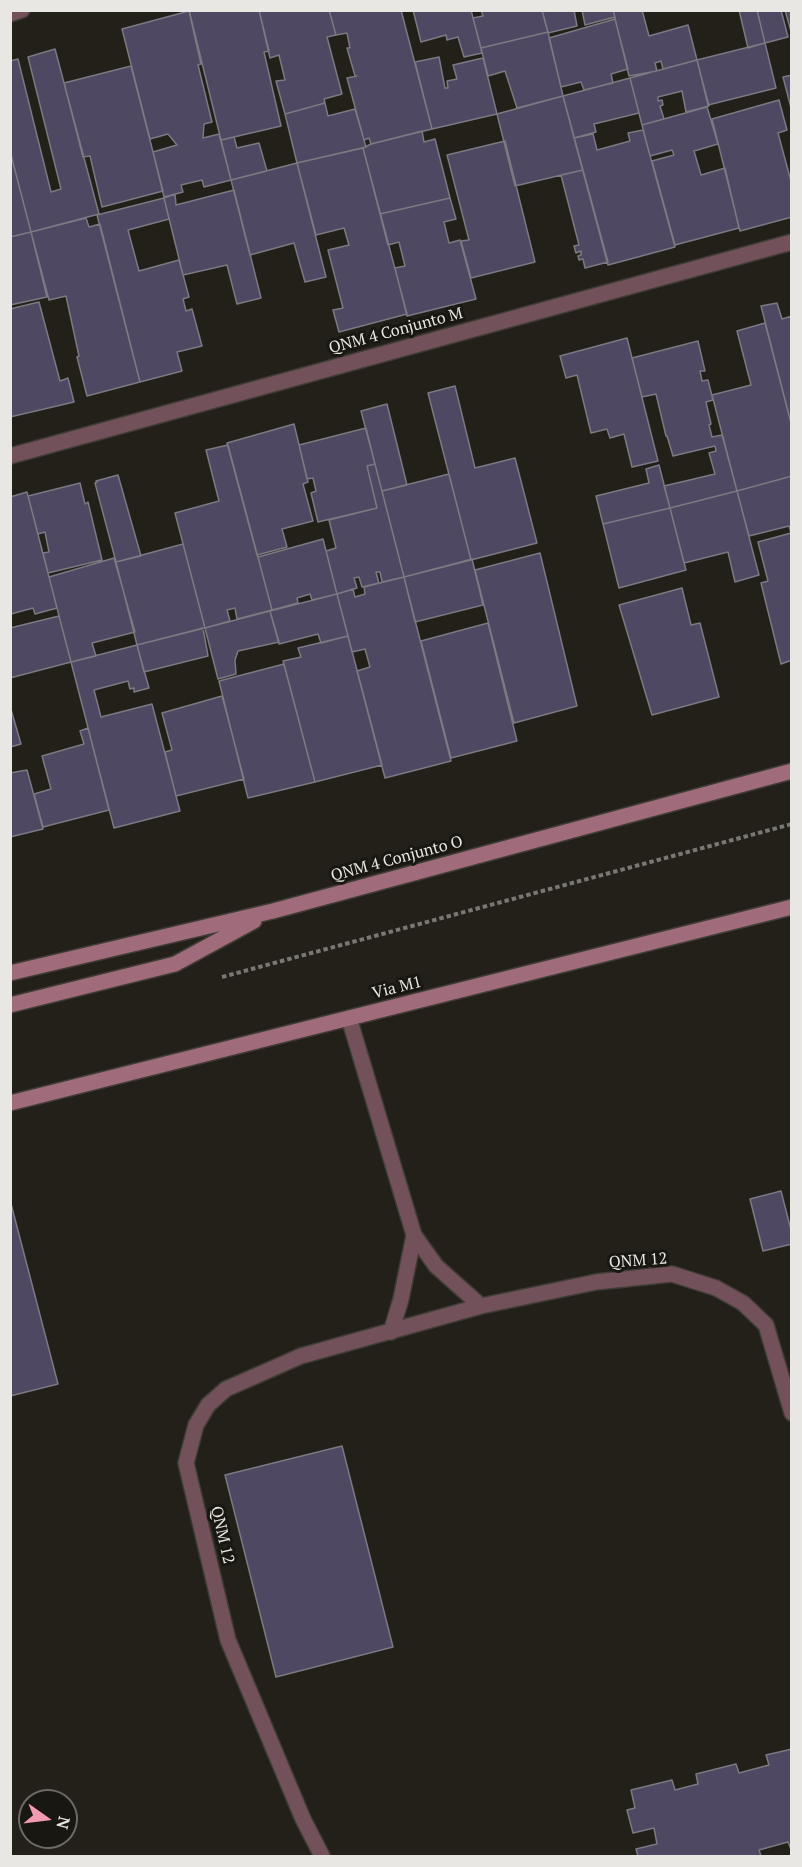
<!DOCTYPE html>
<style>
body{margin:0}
#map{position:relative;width:802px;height:1867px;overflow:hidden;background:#23201a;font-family:"PT Serif",serif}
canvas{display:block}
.frame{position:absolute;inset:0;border:12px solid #e8e7e3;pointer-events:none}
.north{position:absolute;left:18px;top:1789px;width:60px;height:60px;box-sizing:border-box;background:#191711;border:2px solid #6c6a65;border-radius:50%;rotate:104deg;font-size:16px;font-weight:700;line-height:24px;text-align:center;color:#e8e7e3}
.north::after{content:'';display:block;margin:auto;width:21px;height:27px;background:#f19ab1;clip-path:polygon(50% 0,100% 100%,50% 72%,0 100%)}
</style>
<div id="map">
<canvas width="802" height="1867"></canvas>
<div class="frame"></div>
<div class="north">N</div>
</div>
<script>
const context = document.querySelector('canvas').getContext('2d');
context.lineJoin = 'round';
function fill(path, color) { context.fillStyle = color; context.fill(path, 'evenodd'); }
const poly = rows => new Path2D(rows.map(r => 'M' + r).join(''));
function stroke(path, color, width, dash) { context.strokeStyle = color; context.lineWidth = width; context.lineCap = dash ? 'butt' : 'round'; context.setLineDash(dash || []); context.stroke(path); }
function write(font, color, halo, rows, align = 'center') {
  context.font = font + ' "PT Serif",serif'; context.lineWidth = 6; context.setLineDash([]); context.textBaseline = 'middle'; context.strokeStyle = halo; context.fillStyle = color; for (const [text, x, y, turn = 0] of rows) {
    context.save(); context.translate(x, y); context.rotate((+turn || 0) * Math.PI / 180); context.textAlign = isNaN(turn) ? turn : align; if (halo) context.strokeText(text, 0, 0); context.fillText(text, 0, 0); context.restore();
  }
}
const building = poly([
 [259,10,329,10,336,35,327,37,342,94,324,99,325,103,285,114,276,81,285,80,279,55,270,58,259,10],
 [259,10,269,51,264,52,281,126,221,140,189,10,259,10],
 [329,10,401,10,432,129,371,144,369,138,364,140,347,78,357,76,355,76,347,48,350,48,347,33,336,35,329,10],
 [413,10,471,10,482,53,464,57,458,37,447,40,446,35,421,42,413,10],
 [481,10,542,10,548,32,481,48,473,18,483,16,481,10],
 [542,10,574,10,577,26,548,33,542,10],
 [582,10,613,10,615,17,585,25,582,10],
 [613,10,642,10,649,36,688,25,697,60,663,69,661,61,655,63,657,71,629,76,613,10],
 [739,10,757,10,765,43,748,48,739,10],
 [757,10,781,10,788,37,765,43,757,10],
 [785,10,792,10,792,35,785,10],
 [189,11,201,64,198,65,212,122,204,124,203,138,219,134,231,180,204,187,202,180,181,185,183,192,164,197,153,152,177,145,168,134,150,139,122,29,189,11],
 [615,19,628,69,611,74,613,83,584,90,581,82,561,87,549,38,615,19],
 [548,32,563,96,517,108,505,71,488,76,481,48,548,32],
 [765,43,776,88,708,105,697,60,765,43],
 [55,49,99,214,31,232,10,151,10,61,18,59,51,192,61,189,28,57,55,49],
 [439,57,445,88,448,88,447,81,457,79,453,65,483,58,497,114,432,129,415,62,439,57],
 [697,60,709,106,686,112,682,91,658,97,658,101,662,100,663,105,660,106,664,119,642,125,630,78,697,60],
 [131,66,163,191,102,207,90,156,83,157,64,83,131,66],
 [792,75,792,108,791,108,783,77,792,75],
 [630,78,639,113,594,124,596,132,574,138,563,96,630,78],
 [563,96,583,170,515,186,497,114,563,96],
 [324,99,328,116,355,109,366,147,297,163,285,114,325,103,324,99],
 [779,100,787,130,778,133,792,185,792,217,740,231,712,119,779,100],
 [707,107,718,144,694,151,701,175,725,168,739,228,675,245,652,161,674,155,672,150,650,156,642,125,707,107],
 [643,130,675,247,608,265,574,138,593,134,597,150,630,141,628,133,643,130],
 [422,131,424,142,435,139,450,198,380,214,363,148,371,144,422,131],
 [234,137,237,148,259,143,267,171,231,180,221,140,234,137],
 [505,141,535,262,471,278,461,241,469,240,447,155,505,141],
 [363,148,407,314,339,332,333,310,343,308,328,250,349,245,344,228,316,235,297,163,363,148],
 [10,151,31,232,10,237,10,151],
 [297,163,326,277,305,282,294,243,250,255,231,180,297,163],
 [583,170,608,262,585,268,583,259,579,260,578,256,581,255,581,251,576,253,574,246,579,245,561,175,583,170],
 [234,190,261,298,237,304,227,265,183,275,164,198,175,194,176,205,234,190],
 [164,198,169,219,128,230,139,271,179,260,189,297,183,299,186,311,192,309,202,346,177,352,182,371,140,382,97,215,164,198],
 [450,198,456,219,444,222,449,243,460,240,476,299,407,316,395,268,405,266,399,242,388,245,380,214,450,198],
 [86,218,89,227,100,224,140,382,87,396,77,357,79,356,66,296,49,300,31,232,86,218],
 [31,232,47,297,10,305,10,237,31,232],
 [39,302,60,381,68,378,74,402,10,417,10,309,39,302],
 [777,303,782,319,792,316,792,427,761,306,777,303],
 [765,323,792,427,792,476,737,491,712,395,751,385,737,331,765,323],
 [627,338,658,461,632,467,624,434,610,438,607,429,591,433,577,375,566,378,560,356,627,338],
 [698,341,705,371,700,371,702,381,708,380,713,400,706,402,711,424,709,425,712,437,722,435,737,491,670,508,664,486,715,474,709,453,716,451,715,446,673,456,667,436,666,436,656,394,642,397,632,358,698,341],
 [455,386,475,468,515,458,537,543,471,560,428,393,455,386],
 [387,404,407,485,382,491,361,411,387,404],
 [294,424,308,482,303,484,313,521,282,529,287,547,257,555,227,443,294,424],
 [366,428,375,464,367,466,377,508,318,522,311,493,316,491,313,478,307,479,299,445,366,428],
 [228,445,272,610,237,619,235,608,227,610,230,621,205,628,175,513,219,501,206,450,228,445],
 [375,464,404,577,382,582,380,572,376,572,379,583,362,587,359,577,354,578,357,588,337,594,326,551,336,548,329,520,377,508,367,466,375,464],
 [659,465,670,508,603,524,596,496,649,483,646,469,659,465],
 [449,474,471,560,404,577,382,491,449,474],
 [118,475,141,556,116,562,95,483,97,482,96,481,118,475],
 [792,476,792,660,781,664,761,583,768,581,758,542,791,533,789,526,749,536,737,491,792,476],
 [80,483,85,504,88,502,102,560,48,573,43,553,49,552,45,532,38,534,28,496,80,483],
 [737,491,759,575,735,582,728,552,684,563,670,508,737,491],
 [27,492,57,608,35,614,33,608,11,614,10,497,27,492],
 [670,508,686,570,619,588,603,524,670,508],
 [323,539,337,594,312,600,310,594,297,598,298,603,272,610,258,557,323,539],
 [183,544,205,628,137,645,116,562,183,544],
 [540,553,577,706,514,723,475,570,540,553],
 [114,558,135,632,92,643,96,656,71,662,49,577,114,558],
 [472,559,483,605,415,622,404,577,472,559],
 [404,577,451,761,385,778,357,671,370,667,365,649,352,652,337,594,353,589,355,597,365,594,364,587,404,577],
 [682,588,691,625,700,623,719,697,652,715,619,605,682,588],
 [337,594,348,636,321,643,318,634,279,644,270,611,337,594],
 [270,611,279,642,238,651,235,660,236,674,218,679,205,628,270,611],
 [59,616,71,662,10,678,10,628,59,616],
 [488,623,517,741,451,758,421,641,488,623],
 [203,628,208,656,144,672,137,645,203,628],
 [348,636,382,765,315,782,283,661,301,657,298,648,348,636],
 [137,645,149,688,134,692,134,688,130,689,128,681,94,690,101,717,152,704,180,811,114,828,71,662,137,645],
 [284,664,315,782,248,798,219,681,284,664],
 [222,696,244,779,176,796,165,752,172,750,162,713,222,696],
 [10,706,21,744,10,747,10,706],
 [88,728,109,810,43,827,34,794,51,789,42,756,84,744,80,731,88,728],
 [27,770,43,829,10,837,10,773,27,770],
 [781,1191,792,1234,792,1244,763,1251,750,1199,781,1191],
 [10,1200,58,1384,10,1396,10,1200],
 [342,1446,393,1647,276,1677,225,1475,342,1446],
 [792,1749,792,1852,788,1842,759,1850,761,1856,638,1856,636,1849,657,1844,654,1828,633,1833,627,1810,635,1808,631,1790,672,1780,675,1790,698,1784,696,1774,736,1764,739,1773,769,1765,766,1755,792,1749]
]);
fill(building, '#4e4862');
stroke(building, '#7b7981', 1.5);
const street = poly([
 [10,14,22,10],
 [10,456,792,242],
 [349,1018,414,1235,436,1266,481,1306],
 [391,1332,401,1299,414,1235],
 [322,1856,303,1819,228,1640,186,1463,196,1425,208,1405,226,1389,301,1356,481,1306,596,1282,672,1274,716,1288,743,1303,766,1325,792,1413]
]);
const secondary = poly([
 [10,973,273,911,792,771],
 [10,1005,175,964,254,921],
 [10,1103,792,907]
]);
stroke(street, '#3f3c36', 18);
stroke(secondary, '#3f3c36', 18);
stroke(poly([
 [222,977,792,824]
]), '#797772', 4, [4.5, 3]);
stroke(street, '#72515a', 15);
stroke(secondary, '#a06b7a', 15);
write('16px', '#e8e7e3', '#191711', [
 ["QNM 4 Conjunto M",396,331,-15],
 ["QNM 4 Conjunto O",397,859,-15],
 ["Via M1",397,988,-14],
 ["QNM 12",638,1261,-4],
 ["QNM 12",222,1535,77]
]);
</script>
